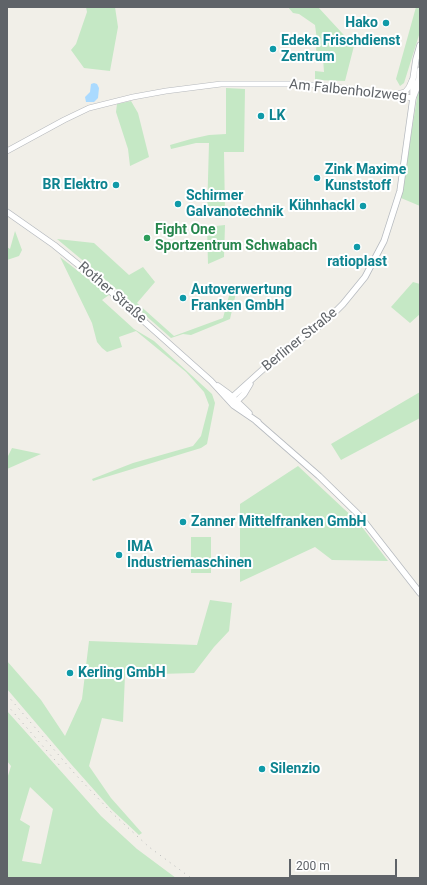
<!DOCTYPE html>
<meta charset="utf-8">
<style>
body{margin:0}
#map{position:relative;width:427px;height:885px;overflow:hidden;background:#f1efe8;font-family:Roboto,sans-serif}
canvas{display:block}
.frame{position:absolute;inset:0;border:8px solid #5f6368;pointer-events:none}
.scale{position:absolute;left:289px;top:859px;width:108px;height:18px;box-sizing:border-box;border:2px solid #5f6368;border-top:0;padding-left:5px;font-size:12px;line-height:14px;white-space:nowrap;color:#5f6368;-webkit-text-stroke:3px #fff;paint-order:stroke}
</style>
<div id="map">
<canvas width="427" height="885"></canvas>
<div class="frame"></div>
<div class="scale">200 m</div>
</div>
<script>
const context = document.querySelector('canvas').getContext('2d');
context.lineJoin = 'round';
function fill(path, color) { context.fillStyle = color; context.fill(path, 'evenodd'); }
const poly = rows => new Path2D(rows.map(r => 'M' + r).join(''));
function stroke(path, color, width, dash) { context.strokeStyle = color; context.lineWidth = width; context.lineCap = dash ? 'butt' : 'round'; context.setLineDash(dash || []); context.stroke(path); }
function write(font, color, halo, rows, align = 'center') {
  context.font = font + ' Roboto,sans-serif'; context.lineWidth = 4; context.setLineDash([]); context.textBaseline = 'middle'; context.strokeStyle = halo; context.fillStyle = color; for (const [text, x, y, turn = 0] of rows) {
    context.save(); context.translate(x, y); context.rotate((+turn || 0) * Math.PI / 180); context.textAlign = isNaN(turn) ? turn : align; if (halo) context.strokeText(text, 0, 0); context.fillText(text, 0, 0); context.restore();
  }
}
fill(poly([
 [86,7,115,7,118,27,110,71,84,68,71,50,76,44,87,12],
 [288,7,318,7,354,46,345,81,315,80,315,71,324,72,323,58,316,50,317,40,315,25,299,14,293,13],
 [416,7,420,7,420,32,404,83,400,86,396,79],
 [420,79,420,206,401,198],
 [226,88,245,89,244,152,224,152,225,214,207,214,209,143,196,143,171,149,170,145,191,139,209,135,226,134],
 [131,101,138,113,149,157,130,166,128,149,116,112,117,104],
 [225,225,224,257,208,264,207,227],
 [15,231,22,250,19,256,7,260,7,247,10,249],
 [57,239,94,243,129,275,143,267,155,282,137,303,174,336,223,318,230,292,234,291,236,293,230,319,191,335,183,334,171,338,99,274],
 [60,257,109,295,102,300,134,329,154,341,212,394,215,403,207,444,201,448,93,481,92,479,133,463,193,446,201,436,209,405,204,392,186,372,136,331,119,337,122,347,107,352,102,348,97,342,92,323],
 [413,282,420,284,420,314,410,323,391,307],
 [420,392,420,418,341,460,331,444],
 [12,448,41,454,7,469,7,458],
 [298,466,359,523,388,561,332,560,315,547,240,582,240,504],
 [191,537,211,537,211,573,191,573],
 [210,600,232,603,229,631,214,647,194,673,125,675,123,722,102,718,89,766,111,798,142,833,139,835,111,809,71,764,7,689,7,661,41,700,65,736,82,699,89,641,197,645],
 [7,711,101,816,137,849,176,878,7,878,7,779,11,766,7,761],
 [30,787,53,809,41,864,22,861,30,826,20,820]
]), '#c5e8c5');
fill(poly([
 [94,83,97,84,99,88,98,98,94,102,86,102,85,97,90,92,91,84]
]), '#aadaff');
const tertiary = poly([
 [397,94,405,92,409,87,412,80],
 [7,151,64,120,89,108,133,97,166,91,221,84,295,84,328,86,413,98]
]);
const secondary = poly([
 [413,96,413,79,416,59,420,45],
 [7,212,54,245,101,283,211,381,233,405,258,422],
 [218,386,229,394,249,413],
 [229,400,281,353,324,323,343,304,365,277,384,241,400,191,413,98,418,85,420,70],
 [235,403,244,394,250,384],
 [256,421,319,476,359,515,420,593]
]);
stroke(tertiary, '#b5b8bc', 6);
stroke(secondary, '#b6babf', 7);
stroke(tertiary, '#fff', 5);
stroke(secondary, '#fff', 5.5);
stroke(poly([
 [7,695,75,774,112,813,149,847,191,878],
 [7,705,61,767]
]), '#b6b7b8', 1, [1, 5]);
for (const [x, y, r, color] of [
 [386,23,4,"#0f9aa8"],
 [273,49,4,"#0f9aa8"],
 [261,116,4,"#0f9aa8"],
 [317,178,4,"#0f9aa8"],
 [116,185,4,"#0f9aa8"],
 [178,204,4,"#0f9aa8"],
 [363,206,4,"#0f9aa8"],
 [147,238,4,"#2e9e5b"],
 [357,247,4,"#0f9aa8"],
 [183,298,4,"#0f9aa8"],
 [183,522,4,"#0f9aa8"],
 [119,555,4,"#0f9aa8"],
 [70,673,4,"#0f9aa8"],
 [262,769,4,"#0f9aa8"]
]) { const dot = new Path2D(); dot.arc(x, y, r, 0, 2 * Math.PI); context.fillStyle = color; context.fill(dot); stroke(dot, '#fff', 1.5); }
write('bold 14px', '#0d838f', '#fff', [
 ["Hako",378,23,"right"],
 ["Edeka Frischdienst",281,41],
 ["Zentrum",281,57],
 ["LK",269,116],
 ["Zink Maxime",325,170],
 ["Kunststoff",325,186],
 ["BR Elektro",108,185,"right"],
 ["Schirmer",186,196],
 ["Galvanotechnik",186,212],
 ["Kühnhackl",355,206,"right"],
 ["ratioplast",357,262,"center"],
 ["Autoverwertung",191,290],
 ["Franken GmbH",191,306],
 ["Zanner Mittelfranken GmbH",191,522],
 ["IMA",127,547],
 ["Industriemaschinen",127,563],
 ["Kerling GmbH",78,673],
 ["Silenzio",270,769]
], 'left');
write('14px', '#5f6368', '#fff', [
 ["Am Falbenholzweg",348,91,6],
 ["Rother Straße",112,293,41],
 ["Berliner Straße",300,340,-39]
]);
write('bold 14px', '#27864d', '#fff', [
 ["Fight One",155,230],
 ["Sportzentrum Schwabach",155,246]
], 'left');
</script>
